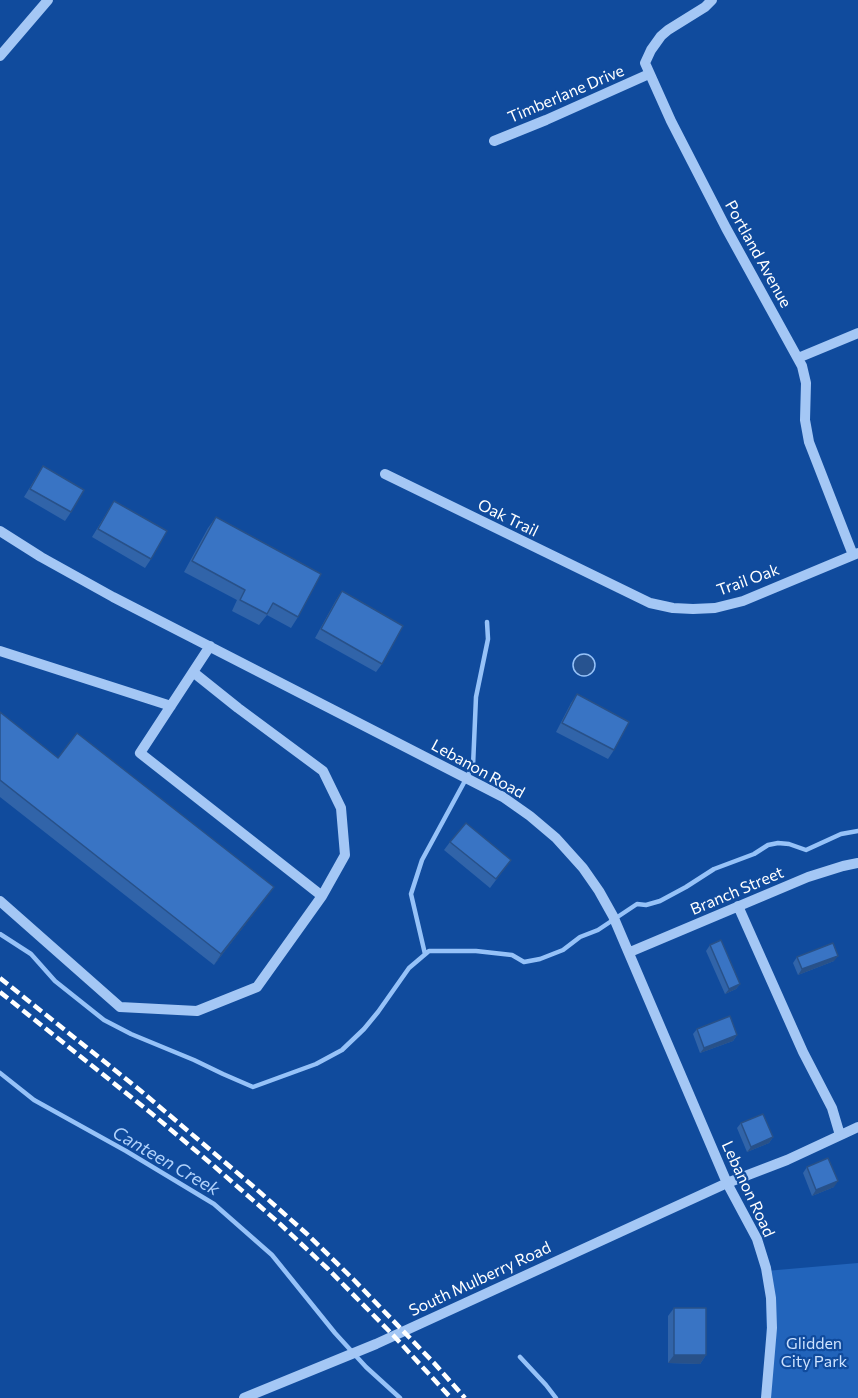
<!DOCTYPE html>
<style>
body{margin:0}
canvas{display:block;background:#104b9d}
</style>
<canvas width="858" height="1398"></canvas>
<script>
const context = document.querySelector('canvas').getContext('2d');
context.lineJoin = 'round';
function fill(path, color) { context.fillStyle = color; context.fill(path, 'evenodd'); }
const poly = rows => new Path2D(rows.map(r => 'M' + r).join(''));
function stroke(path, color, width, dash) { context.strokeStyle = color; context.lineWidth = width; context.lineCap = dash ? 'butt' : 'round'; context.setLineDash(dash || []); context.stroke(path); }
function write(font, color, halo, rows, align = 'center') {
  context.font = font + ' Commissioner,sans-serif'; context.lineWidth = 4.5; context.setLineDash([]); context.textBaseline = 'middle'; context.strokeStyle = halo; context.fillStyle = color; for (const [text, x, y, turn = 0] of rows) {
    context.save(); context.translate(x, y); context.rotate((+turn || 0) * Math.PI / 180); context.textAlign = isNaN(turn) ? turn : align; if (halo) context.strokeText(text, 0, 0); context.fillText(text, 0, 0); context.restore();
  }
}
fill(poly([
 [858,1263,858,1398,766,1398,767,1381,766,1271]
]), '#2264bb');
const water = poly([
 '573 665a11 11 0 1 1 22 0a11 11 0 1 1-22 0Z'
]);
fill(water, '#275390');
stroke(water, '#96c2f8', 1.5);
stroke(poly([
 [0,934,31,954,55,981,104,1020,131,1034,194,1060,223,1074,253,1087,316,1064,342,1050,364,1029,378,1012,409,968,429,951,476,951,512,955,524,962,540,959,563,950,580,937,598,930,637,904,646,905,660,901,686,887,714,869,754,854,768,845,778,843,789,844,806,850,841,834,858,831],
 [425,954,411,894,422,860,473,766,476,697,488,639,487,622],
 [0,1073,34,1100,126,1151,214,1204,272,1255,335,1333,366,1367,400,1398],
 [520,1357,546,1385,556,1398]
]), '#96c2f8', 4.5);
stroke(poly([
 [712,0,705,7,668,30,661,36,651,50,645,63,671,121,726,228,802,366,806,383,805,420,809,442,853,555],
 [0,56,48,0],
 [494,141,546,120,649,74],
 [798,358,858,333],
 [385,474,650,603,673,608,693,609,715,608,743,601,858,553],
 [0,531,41,557,113,597,503,797,530,816,556,838,583,868,599,891,613,916,727,1183,757,1239,766,1268,771,1298,772,1328,766,1398],
 [0,651,171,706],
 [193,672,238,708,323,771,341,808,345,855,322,896],
 [0,901,120,1007,197,1011,257,987,322,896,140,753,210,646],
 [738,906,803,1052,832,1108,840,1135],
 [630,952,808,877,843,866,858,863],
 [244,1398,376,1344,727,1183,787,1160,858,1127]
]), '#a4c7f5', 10);
stroke(poly([
 [0,978,141,1091,254,1187,307,1234,354,1280,434,1363,465,1398],
 [0,992,151,1113,215,1167,279,1223,328,1269,393,1335,451,1398]
]), '#fff', 4.5, [10, 4.5]);
fill(poly([
 [43,466,71,512,65,521,24,497],
 [114,501,151,559,145,568,92,537],
 [216,517,298,617,291,628,267,615,259,625,232,611,237,600,184,572,208,528],
 [342,591,382,664,376,672,315,638,336,600],
 [577,694,614,750,608,759,556,732,571,703],
 [0,712,58,758,274,887,214,965,0,797],
 [450,842,511,860,490,888,444,850],
 [710,945,740,984,736,989,725,994,706,951],
 [797,957,834,961,798,975,793,963],
 [697,1029,737,1035,733,1041,700,1053,693,1034],
 [741,1123,773,1137,769,1143,747,1152,737,1128],
 [807,1167,834,1187,812,1196,803,1173],
 [674,1308,706,1355,700,1364,668,1363,668,1316]
]), '#3164a9');
fill(poly([
 [274,887,266,898,214,965,221,954],
 [838,956,834,961,798,975,802,969],
 [740,984,736,989,725,994,729,989],
 [737,1035,733,1041,700,1053,704,1048],
 [773,1137,769,1143,747,1152,751,1147],
 [838,1181,834,1187,812,1196,816,1190],
 [674,1355,706,1355,700,1364,668,1363]
]), '#285189');
const building = poly([
 [43,466,84,490,71,512,30,489,43,466],
 [114,501,167,531,151,559,98,529,114,501],
 [216,517,321,574,298,617,273,603,267,614,240,600,245,590,192,561,216,517],
 [342,591,403,626,382,664,321,629,342,591],
 [577,694,629,722,614,750,562,723,577,694],
 [0,712,58,758,77,733,274,887,221,954,0,780,0,712],
 [466,823,511,860,496,879,450,842,466,823],
 [721,940,740,984,729,989,710,945,721,940],
 [833,943,838,956,802,969,797,957,833,943],
 [730,1016,737,1035,704,1048,697,1029,730,1016],
 [763,1114,773,1137,751,1147,741,1123,763,1114],
 [828,1158,838,1181,816,1190,807,1167,828,1158],
 [674,1308,706,1308,706,1355,674,1355,674,1308]
]);
fill(building, '#3974c4');
stroke(building, '#285189', 1.5);
write('16px', '#fff', '#104b9d', [
 ["Timberlane Drive",566,94,-23],
 ["Portland Avenue",758,254,61],
 ["Oak Trail",508,518,26],
 ["Trail Oak",748,580,-20],
 ["Lebanon Road",478,769,29],
 ["Branch Street",737,891,-23],
 ["Lebanon Road",748,1189,65],
 ["South Mulberry Road",480,1279,-25]
]);
write('16px', '#cde2fe', '#104b9d', [
 ["Glidden",814,1344],
 ["City Park",814,1362]
]);
write('italic 18px', '#b1d2fb', '#104b9d', [
 ["Canteen Creek",166,1161,30]
]);
</script>
